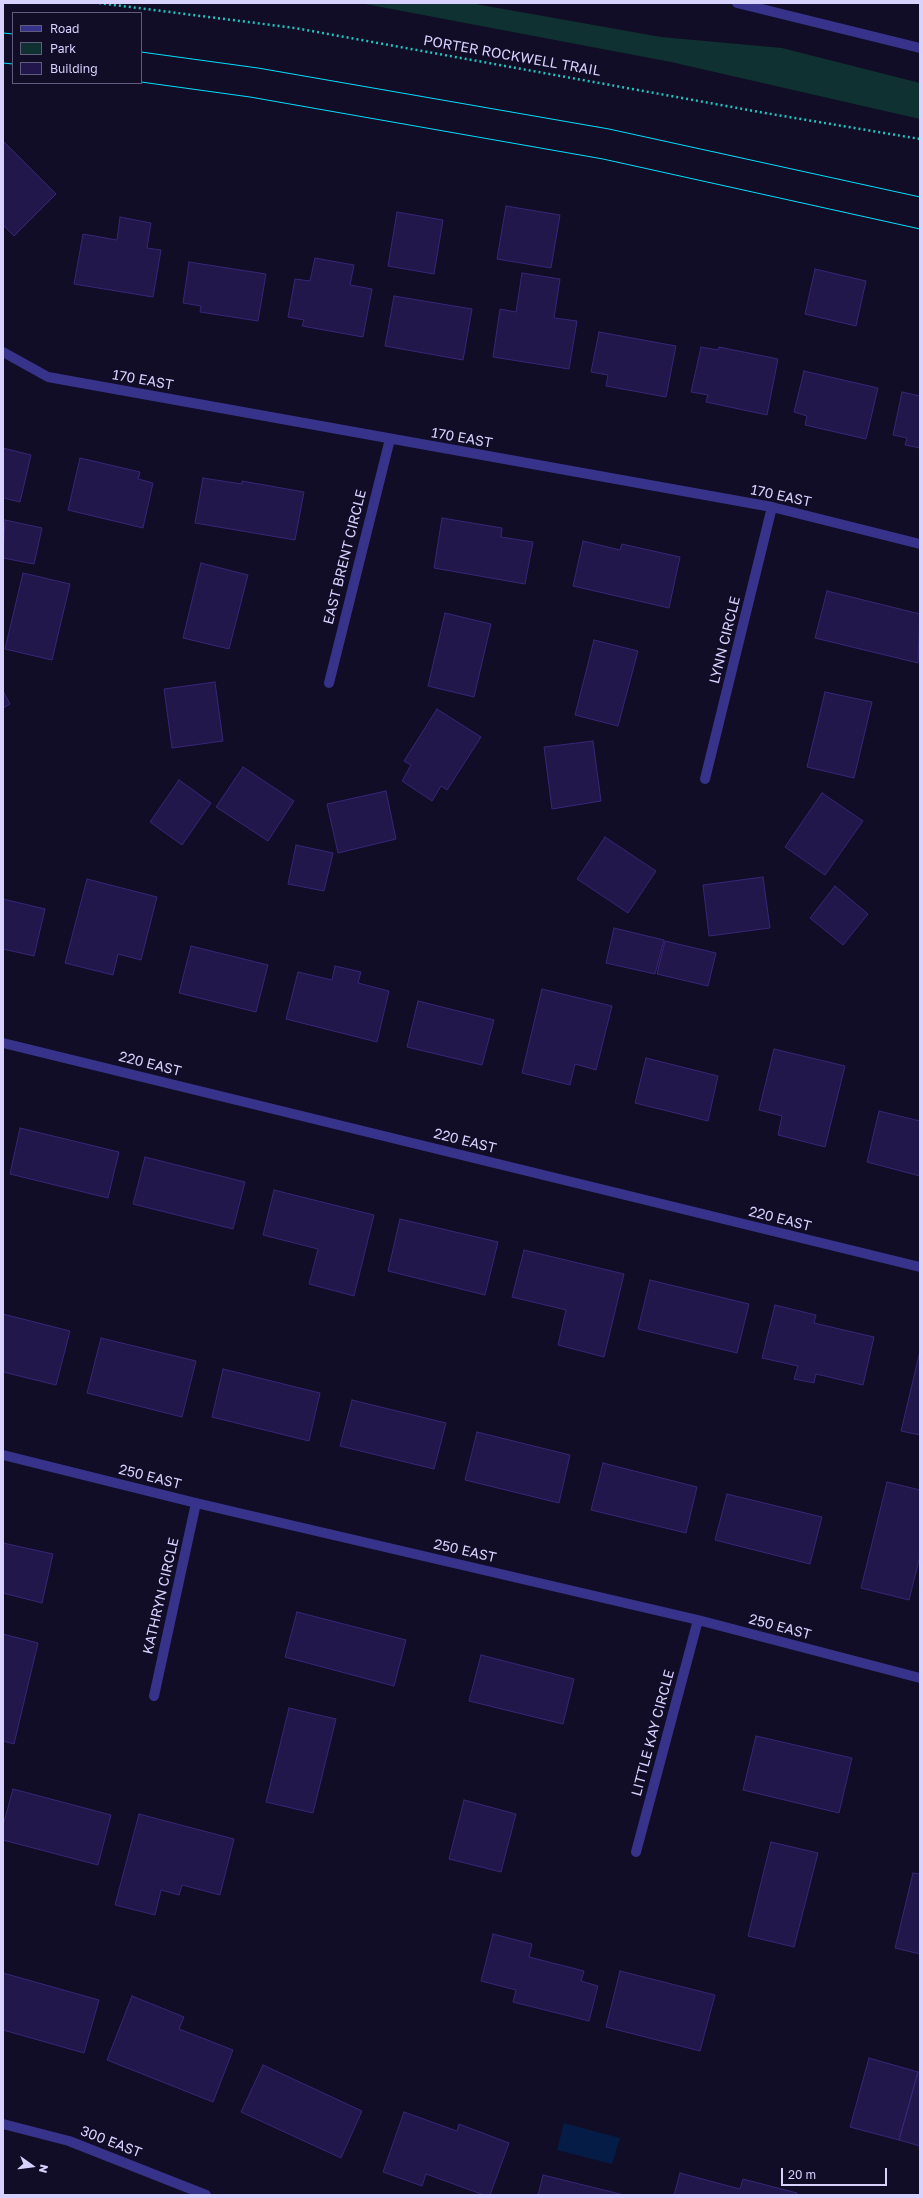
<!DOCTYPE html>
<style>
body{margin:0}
#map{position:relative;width:923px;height:2198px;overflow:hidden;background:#110d27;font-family:"Golos Text",sans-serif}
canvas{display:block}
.frame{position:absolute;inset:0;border:4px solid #d8d2ff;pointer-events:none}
.legend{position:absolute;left:12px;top:12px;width:130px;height:72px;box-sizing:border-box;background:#110d27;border:1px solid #615c7d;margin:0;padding:5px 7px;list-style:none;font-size:12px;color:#d8d2ff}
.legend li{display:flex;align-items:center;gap:8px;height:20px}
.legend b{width:20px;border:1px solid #615c7d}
.north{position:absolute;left:12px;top:2146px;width:40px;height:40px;-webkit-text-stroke:3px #110d27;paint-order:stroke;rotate:104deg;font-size:11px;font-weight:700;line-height:16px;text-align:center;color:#d8d2ff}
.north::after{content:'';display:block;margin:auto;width:14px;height:18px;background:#d8d2ff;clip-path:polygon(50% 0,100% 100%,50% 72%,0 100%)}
.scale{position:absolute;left:781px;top:2168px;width:106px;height:18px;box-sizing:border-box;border:2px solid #d8d2ff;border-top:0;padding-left:5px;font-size:12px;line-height:14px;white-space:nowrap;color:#d8d2ff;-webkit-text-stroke:3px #110d27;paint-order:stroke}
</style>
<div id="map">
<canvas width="923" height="2198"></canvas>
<div class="frame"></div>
<ul class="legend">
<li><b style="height:5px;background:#37338a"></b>Road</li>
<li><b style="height:11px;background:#0f3131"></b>Park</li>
<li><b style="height:11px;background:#22174a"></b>Building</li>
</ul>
<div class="north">N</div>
<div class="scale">20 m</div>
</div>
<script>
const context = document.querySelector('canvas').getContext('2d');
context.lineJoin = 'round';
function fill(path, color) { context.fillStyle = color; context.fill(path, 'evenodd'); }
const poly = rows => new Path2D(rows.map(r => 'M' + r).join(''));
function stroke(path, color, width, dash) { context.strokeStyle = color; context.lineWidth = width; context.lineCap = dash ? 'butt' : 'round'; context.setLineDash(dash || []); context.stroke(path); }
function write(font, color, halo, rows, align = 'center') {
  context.font = font + ' "Golos Text",sans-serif'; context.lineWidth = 3.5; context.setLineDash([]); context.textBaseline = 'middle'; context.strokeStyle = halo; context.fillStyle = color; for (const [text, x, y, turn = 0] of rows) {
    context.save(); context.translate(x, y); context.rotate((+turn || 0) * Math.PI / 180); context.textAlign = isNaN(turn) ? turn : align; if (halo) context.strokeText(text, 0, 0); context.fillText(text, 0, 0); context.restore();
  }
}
fill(poly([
 [360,3,470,3,661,37,782,48,920,83,920,119,671,62]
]), '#0f3131');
fill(poly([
 [564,2123,620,2138,612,2164,557,2150]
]), '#051c47');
const building = poly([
 [3,141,56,194,14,236,3,225,3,141],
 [506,206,560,215,551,268,497,259,506,206],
 [397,212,443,220,434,274,388,266,397,212],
 [120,217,151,223,147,248,161,250,153,297,74,284,83,234,117,240,120,217],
 [315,258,354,265,350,285,372,289,363,337,302,326,304,320,288,317,295,279,310,281,315,258],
 [189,262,266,274,258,321,200,312,201,306,183,303,189,262],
 [815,269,866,281,856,326,805,314,815,269],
 [522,273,560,279,554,318,577,321,569,369,493,357,500,309,516,312,522,273],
 [394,296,472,309,463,360,385,346,394,296],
 [599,332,676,346,666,397,606,386,608,375,591,372,599,332],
 [701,347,718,350,719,347,778,359,767,415,706,402,708,395,691,392,701,347],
 [804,371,878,388,866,439,805,425,807,416,794,412,804,371],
 [902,392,920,396,920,448,905,445,907,438,893,435,902,392],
 [3,448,31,455,20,502,3,498,3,448],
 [80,458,140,472,138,479,153,483,143,528,68,510,80,458],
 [203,478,242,484,242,481,304,492,295,540,195,523,203,478],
 [442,518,502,528,501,537,533,542,525,584,434,568,442,518],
 [5,520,42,528,34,564,3,558,5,520],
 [583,541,620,550,622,544,680,557,669,608,573,586,583,541],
 [201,563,248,575,229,649,183,638,201,563],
 [23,573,70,584,52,660,5,649,23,573],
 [827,591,920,614,918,663,815,638,827,591],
 [445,613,491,624,474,697,428,686,445,613],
 [594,640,638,651,618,726,575,715,594,640],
 [215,682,223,741,172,748,164,689,215,682],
 [3,691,10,704,3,708,3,691],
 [825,692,872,702,854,778,807,767,825,692],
 [437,709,481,737,447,790,441,786,432,801,402,781,411,765,404,761,437,709],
 [593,741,601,801,552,809,544,747,593,741],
 [243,767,294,801,268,841,216,807,243,767],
 [179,780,211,803,182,845,150,822,179,780],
 [386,791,396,839,338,853,327,804,386,791],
 [822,793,863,821,825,875,785,847,822,793],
 [605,837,656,871,628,913,577,879,605,837],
 [296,845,333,853,324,891,288,884,296,845],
 [763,877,770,928,709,936,703,885,763,877],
 [87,879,157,897,141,960,118,954,113,975,65,963,87,879],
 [835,886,868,914,843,945,810,918,835,886],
 [3,899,45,909,34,956,3,949,3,899],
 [614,928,664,940,655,974,606,963,614,928],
 [665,941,716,953,708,986,657,974,665,941],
 [191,946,268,965,256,1012,179,993,191,946],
 [335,966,361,972,358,983,389,991,377,1042,286,1019,298,972,332,980,335,966],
 [542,989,612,1006,596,1070,575,1064,570,1085,522,1073,542,989],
 [418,1001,494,1020,482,1065,407,1047,418,1001],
 [774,1049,845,1066,825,1147,778,1135,782,1116,759,1110,774,1049],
 [646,1058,718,1076,708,1121,635,1103,646,1058],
 [879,1111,920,1121,920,1176,867,1162,879,1111],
 [20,1128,119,1152,108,1198,10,1174,20,1128],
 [145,1157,245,1182,233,1229,133,1204,145,1157],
 [274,1190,374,1215,354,1296,309,1284,318,1249,263,1235,274,1190],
 [400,1219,498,1242,485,1295,388,1271,400,1219],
 [524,1250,624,1274,604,1357,558,1345,566,1310,512,1297,524,1250],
 [650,1280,749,1304,737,1353,638,1329,650,1280],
 [775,1305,816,1315,814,1323,874,1337,863,1385,816,1374,814,1383,794,1379,798,1366,762,1358,775,1305],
 [3,1314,70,1331,56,1385,3,1372,3,1314],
 [101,1338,196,1361,182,1417,87,1393,101,1338],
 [920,1351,920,1435,901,1431,920,1351],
 [223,1369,320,1393,309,1441,212,1417,223,1369],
 [352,1400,446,1423,434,1469,340,1446,352,1400],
 [477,1432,570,1455,559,1503,465,1480,477,1432],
 [603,1463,697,1487,686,1533,591,1510,603,1463],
 [887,1482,920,1490,920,1556,909,1600,861,1588,887,1482],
 [727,1494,822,1517,810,1564,715,1540,727,1494],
 [3,1543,53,1554,42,1603,3,1593,3,1543],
 [297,1612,406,1640,394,1686,285,1657,297,1612],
 [3,1634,38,1643,14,1744,3,1741,3,1634],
 [481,1655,574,1679,563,1724,469,1701,481,1655],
 [289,1708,336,1719,313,1813,266,1802,289,1708],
 [756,1736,852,1758,839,1813,743,1790,756,1736],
 [13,1789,111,1815,98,1865,3,1840,3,1826,13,1789],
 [464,1800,516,1814,501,1872,449,1859,464,1800],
 [139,1814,234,1839,220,1895,182,1885,179,1895,161,1890,155,1915,115,1905,139,1814],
 [771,1842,818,1853,794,1947,748,1936,771,1842],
 [913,1873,920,1874,920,1954,895,1948,913,1873],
 [493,1934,532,1944,529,1957,584,1971,581,1981,598,1986,589,2021,513,2002,516,1990,481,1981,493,1934],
 [620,1971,715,1995,700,2051,606,2027,620,1971],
 [3,1973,99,2000,84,2053,3,2030,3,1973],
 [132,1996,184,2017,179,2029,233,2050,213,2102,107,2060,132,1996],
 [869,2058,918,2072,899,2140,850,2127,869,2058],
 [263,2065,362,2111,341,2158,241,2112,263,2065],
 [918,2072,920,2073,920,2146,899,2140,918,2072],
 [404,2112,457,2131,459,2124,509,2143,490,2195,484,2195,426,2174,422,2186,383,2172,404,2112],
 [680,2173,740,2189,743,2179,797,2193,796,2195,674,2195,680,2173],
 [543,2175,624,2195,538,2195,543,2175]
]);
fill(building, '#22174a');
stroke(building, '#382678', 1);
stroke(poly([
 [99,3,295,28,765,113,920,139]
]), '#23c3bb', 2.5, [2, 3]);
stroke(poly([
 [737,3,920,48],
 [3,352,48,377,772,507,920,544],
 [329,683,390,439],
 [705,779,772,507],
 [3,1043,920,1267],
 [3,1455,196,1503,698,1620,920,1678],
 [154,1696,196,1503],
 [636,1852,698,1620],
 [3,2124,69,2141,206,2195]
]), '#37338a', 10);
stroke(poly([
 [3,33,13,34],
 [141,52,258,68,609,129,920,197],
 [3,63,13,64],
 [141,82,250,97,603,159,920,229]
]), '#00e0fd', 1);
write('14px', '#d8d2ff', '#110d27', [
 ["PORTER ROCKWELL TRAIL",512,56,10],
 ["170 EAST",143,380,10],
 ["170 EAST",462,438,10],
 ["170 EAST",781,496,12],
 ["EAST BRENT CIRCLE",345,557,-76],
 ["LYNN CIRCLE",725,640,-76],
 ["220 EAST",150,1064,14],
 ["220 EAST",465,1141,14],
 ["220 EAST",780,1219,14],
 ["250 EAST",150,1477,14],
 ["250 EAST",465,1551,13],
 ["KATHRYN CIRCLE",161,1596,-77],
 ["250 EAST",780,1627,15],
 ["LITTLE KAY CIRCLE",653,1733,-75],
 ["300 EAST",111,2142,21]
]);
</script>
